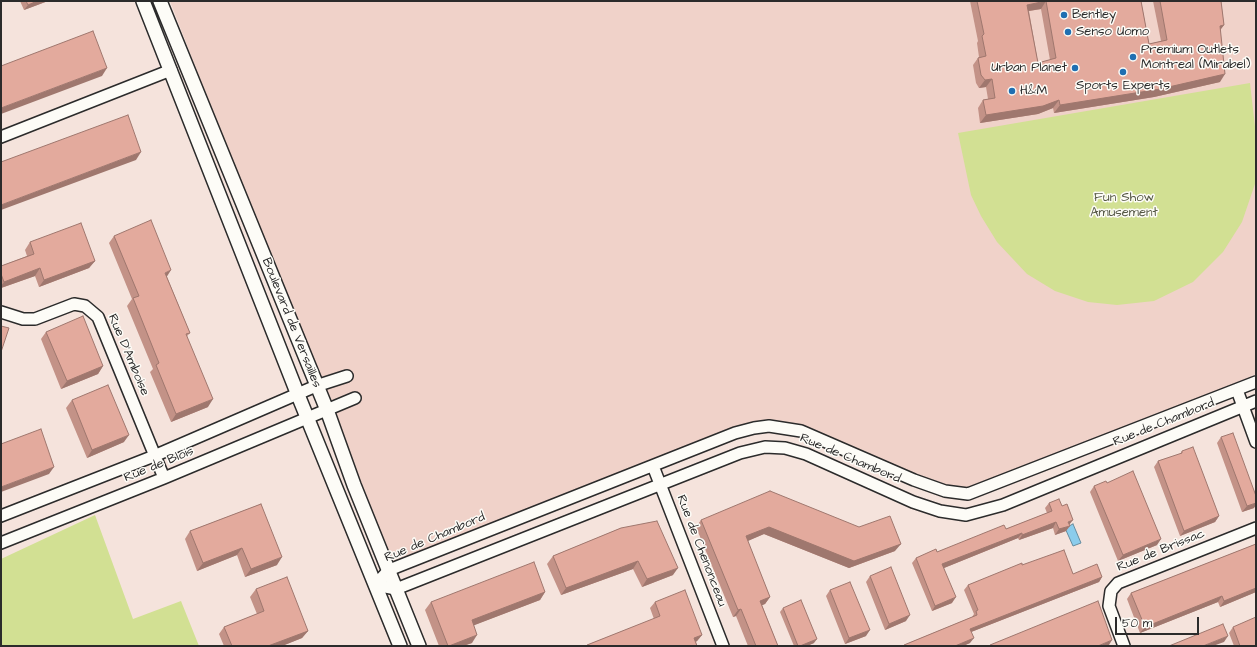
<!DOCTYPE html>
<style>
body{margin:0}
#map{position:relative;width:1257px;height:647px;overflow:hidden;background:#f5e3dc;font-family:"Architects Daughter",sans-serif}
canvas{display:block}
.frame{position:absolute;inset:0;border:2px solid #2b2b2b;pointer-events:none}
.scale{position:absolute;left:1115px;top:617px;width:84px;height:18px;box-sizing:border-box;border:2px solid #2b2b2b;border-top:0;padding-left:5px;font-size:12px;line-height:14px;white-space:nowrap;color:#2b2b2b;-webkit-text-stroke:3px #fdfcf7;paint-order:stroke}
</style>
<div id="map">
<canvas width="1257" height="647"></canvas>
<div class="frame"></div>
<div class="scale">50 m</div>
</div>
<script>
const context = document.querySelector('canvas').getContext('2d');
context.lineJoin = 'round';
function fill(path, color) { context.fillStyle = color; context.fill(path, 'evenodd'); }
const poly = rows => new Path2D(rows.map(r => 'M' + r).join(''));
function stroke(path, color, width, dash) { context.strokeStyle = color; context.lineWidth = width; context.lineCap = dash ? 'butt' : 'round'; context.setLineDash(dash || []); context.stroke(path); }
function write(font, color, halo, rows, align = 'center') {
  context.font = font + ' "Architects Daughter",sans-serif'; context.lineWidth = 3; context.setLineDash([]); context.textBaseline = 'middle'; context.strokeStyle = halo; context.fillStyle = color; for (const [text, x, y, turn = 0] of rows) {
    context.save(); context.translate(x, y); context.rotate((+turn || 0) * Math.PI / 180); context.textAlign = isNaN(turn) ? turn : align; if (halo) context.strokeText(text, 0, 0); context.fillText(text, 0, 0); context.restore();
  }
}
fill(poly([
 [170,1,1256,1,1256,374,1251,376,1252,383,968,494,789,428,735,433,389,570]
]), '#f0d2c9');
fill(poly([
 [1250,83,1256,135,1256,181,1242,222,1223,252,1193,282,1154,301,1117,305,1088,302,1055,291,1027,274,997,242,981,216,971,195,958,133],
 [95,515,133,619,181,601,199,646,1,646,1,559]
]), '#d2e093');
const water = poly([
 [1073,524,1081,543,1073,546,1065,528,1073,524]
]);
fill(water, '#8bccec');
stroke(water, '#658c9f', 1);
const minor = poly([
 [1,137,171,70],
 [1,312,23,319,35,319,74,304,85,306,98,317,164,478],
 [1256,382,968,494,945,491,914,480,801,431,769,426,754,428,735,433,389,570,375,585,396,589,740,453,765,447,785,448,806,454,913,502,940,511,966,515,1003,505,1256,401],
 [1237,390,1256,442],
 [653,466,723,646],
 [1,516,154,456,316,386,347,376],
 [1,543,164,478,355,398],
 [1124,646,1109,606,1111,591,1118,583,1256,528]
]);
const tertiary = poly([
 [143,1,298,395,400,646],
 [160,1,327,410,354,485,419,646]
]);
stroke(minor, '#2b2b2b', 14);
stroke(tertiary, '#2b2b2b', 16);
stroke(minor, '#fdfcf7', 11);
stroke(tertiary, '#fdfcf7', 13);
fill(poly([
 [20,1,48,1,24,10],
 [970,1,1141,1,1149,44,1161,41,1153,1,1221,1,1224,25,1220,30,1220,82,1154,97,1054,113,1053,108,1038,114,980,123,978,108,983,100,988,99,986,87,979,88,976,83,973,65,978,58,979,57,977,43,978,41],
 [1041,9,1050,60,1038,63,1029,11],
 [114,236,167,277,190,333,187,336,208,407,171,422,150,372,153,369,127,306,132,299,109,243],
 [30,242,95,261,89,268,39,287,35,276,1,288,1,266,27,256,25,250],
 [46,332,103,366,98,374,61,389,41,339],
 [72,400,124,442,87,458,66,408],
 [1221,437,1254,508,1242,512,1217,443],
 [1182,451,1219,516,1215,522,1180,536,1154,467,1158,461,1180,454],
 [1107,483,1157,545,1118,561,1090,492,1094,486],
 [1049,503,1069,525,1066,531,1055,535,1053,528,1019,540,1018,538,944,568,952,603,932,611,912,563,916,558,937,552,1006,529,1047,513,1045,508],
 [261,504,277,565,245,577,237,555,197,571,185,539,190,531],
 [701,520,859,527,895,551,849,568,764,534,747,541,770,597,765,604,762,605,778,646,748,646,736,616,733,617,696,527],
 [621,528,673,575,642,587,633,569,561,595,547,564,553,556],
 [1256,544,1256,592,1220,607,1218,602,1140,633,1127,599,1131,593],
 [1022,565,1073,574,1102,577,1099,582,971,632,970,643,963,646,903,646,904,645,972,617,974,614,964,590,968,585],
 [870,576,906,621,885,630,866,582],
 [256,589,308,631,302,638,282,646,224,646,219,634,224,627,257,614,250,597],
 [830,590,866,636,845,644,826,596],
 [545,592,540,600,474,625,472,643,463,646,439,646,425,610,431,602],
 [655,602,702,635,697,641,696,642,697,646,586,646,587,645,654,619,650,608],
 [783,608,814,643,807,646,794,646,780,612],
 [1233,627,1256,646,1234,646,1229,633]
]), '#c39287');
fill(poly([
 [37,1,48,1,24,10,28,5],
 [1046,1,1041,9,1022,12,1027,5],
 [1224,25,1218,33,1220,26],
 [107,68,102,76,1,114,1,108],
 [1225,74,1220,82,1154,97,1054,113,1060,105],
 [992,79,986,87,979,88,985,80],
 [1059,100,1053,108,1038,114,980,123,986,115],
 [141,152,136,160,1,210,1,205],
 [95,261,89,268,39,287,44,280],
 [40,268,35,276,1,288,1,286,4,282],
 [171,270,166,278,165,273],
 [103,366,98,374,61,389,67,381],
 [213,399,208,407,171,422,176,414],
 [129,435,124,442,87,458,92,450],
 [54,467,49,474,1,492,1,487],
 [1256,503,1256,505,1254,508,1242,512,1247,506],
 [1219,516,1215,522,1180,536,1184,531],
 [1073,520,1069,525,1068,522],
 [1056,522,1053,528,1019,540,1022,535],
 [1070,526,1066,531,1055,535,1059,529],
 [769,527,901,544,895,551,849,568,764,534,741,544,746,536],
 [1022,533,1018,538,939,570,942,564],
 [1161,539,1157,545,1118,561,1123,555],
 [242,548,237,555,197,571,203,563],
 [282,557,277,565,245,577,251,569],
 [638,561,633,569,561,595,566,588],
 [678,568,673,575,642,587,647,579],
 [1102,577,1099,582,966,634,970,629],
 [1256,588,1256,592,1220,607,1224,601],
 [545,592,540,600,467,628,472,620],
 [1222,596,1218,602,1140,633,1145,627],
 [770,597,765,604,755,608,760,601],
 [956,597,952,603,932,611,935,606],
 [741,609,736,616,733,617,738,610],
 [910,615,906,621,885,630,889,624],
 [870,630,866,636,845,644,849,638],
 [308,631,302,638,282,646,268,646],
 [477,635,472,643,463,646,449,646],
 [702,635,697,641,690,644,694,638],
 [1228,636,1224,642,1213,646,1203,646],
 [974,638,970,643,963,646,955,646],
 [817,639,814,643,807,646,800,646],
 [1112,640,1109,645,1107,646,1098,646]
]), '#9f776e');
const building = poly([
 [26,1,37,1,28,5,26,1],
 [977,1,1141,1,1149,44,1167,40,1160,1,1221,1,1224,25,1220,26,1225,74,1160,89,1060,105,1059,100,1043,106,986,115,983,100,995,98,992,79,985,80,981,75,978,58,986,56,982,36,984,34,977,1],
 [1046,1,1056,58,1038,63,1027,5,1046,1],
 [93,31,107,68,1,108,1,66,93,31],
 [128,115,141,152,1,205,1,162,128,115],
 [151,220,171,270,165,273,190,333,186,334,213,399,176,414,156,365,159,363,133,298,139,296,114,236,151,220],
 [81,223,95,261,44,280,40,268,4,282,1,274,1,266,34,254,30,242,81,223],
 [83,316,103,366,67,381,46,332,83,316],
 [1,326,9,328,1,352,1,326],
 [108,385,129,435,92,450,72,400,108,385],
 [41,429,54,467,1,487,1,444,41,429],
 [1233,433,1256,496,1256,503,1247,506,1221,437,1233,433],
 [1193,447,1219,516,1184,531,1158,461,1182,453,1182,451,1193,447],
 [1133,471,1161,539,1123,555,1094,486,1106,481,1107,483,1133,471],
 [770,491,859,527,890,516,901,544,854,561,769,527,746,536,770,597,760,601,778,646,756,646,741,609,738,610,701,520,770,491],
 [1059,499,1062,506,1067,504,1073,520,1068,522,1070,526,1059,529,1056,522,1022,535,1022,533,942,564,956,597,935,606,916,558,936,549,937,552,1004,525,1006,529,1052,511,1049,503,1059,499],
 [261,504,282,557,251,569,242,548,203,563,190,531,261,504],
 [657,521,678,568,647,579,638,561,566,588,553,556,621,528,657,521],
 [1256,544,1256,588,1224,601,1222,596,1145,627,1131,593,1256,544],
 [1064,550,1073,574,1097,564,1102,577,970,629,974,638,955,646,905,646,904,645,977,615,976,611,978,610,968,585,1022,563,1022,565,1064,550],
 [534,562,545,592,472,620,477,635,449,646,448,646,431,602,534,562],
 [891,567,910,615,889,624,870,576,891,567],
 [287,577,308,631,268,646,232,646,224,627,264,611,256,589,287,577],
 [850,582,870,630,849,638,830,590,850,582],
 [685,590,702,635,694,638,697,646,587,646,587,645,660,616,655,602,685,590],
 [801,600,817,639,800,646,798,646,783,608,801,600],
 [1098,601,1112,640,1098,646,990,646,990,645,1098,601],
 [1256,617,1256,646,1240,646,1233,627,1256,617],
 [1223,624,1228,636,1203,646,1169,646,1223,624]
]);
fill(building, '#e3aa9d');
stroke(building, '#9f776e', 1);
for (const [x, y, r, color] of [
 [1064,15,4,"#1f6fb2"],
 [1068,32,4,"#1f6fb2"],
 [1133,57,4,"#1f6fb2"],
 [1075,68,4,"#1f6fb2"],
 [1123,72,4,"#1f6fb2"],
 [1012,91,4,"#1f6fb2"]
]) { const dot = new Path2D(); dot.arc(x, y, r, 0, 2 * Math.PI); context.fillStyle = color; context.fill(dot); stroke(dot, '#fdfcf7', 1.5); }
write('13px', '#2b2b2b', '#fdfcf7', [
 ["Bentley",1072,15],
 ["Senso Uomo",1076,32],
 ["Premium Outlets",1141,50],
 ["Montreal (Mirabel)",1141,65],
 ["Urban Planet",1067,68,"right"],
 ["Sports Experts",1123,86,"center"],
 ["H&M",1020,91]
], 'left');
write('13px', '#555845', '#fdfcf7', [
 ["Fun Show",1124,198],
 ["Amusement",1124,213]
]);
write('13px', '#2b2b2b', '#fdfcf7', [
 ["Boulevard de Versailles",291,323,68],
 ["Rue D'Amboise",128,355,67],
 ["Rue de Chambord",1164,423,-22],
 ["Rue de Chambord",850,459,23],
 ["Rue de Blois",159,465,-22],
 ["Rue de Chambord",435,538,-23],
 ["Rue de Chenonceau",701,551,69],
 ["Rue de Brissac",1161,551,-22]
]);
</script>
